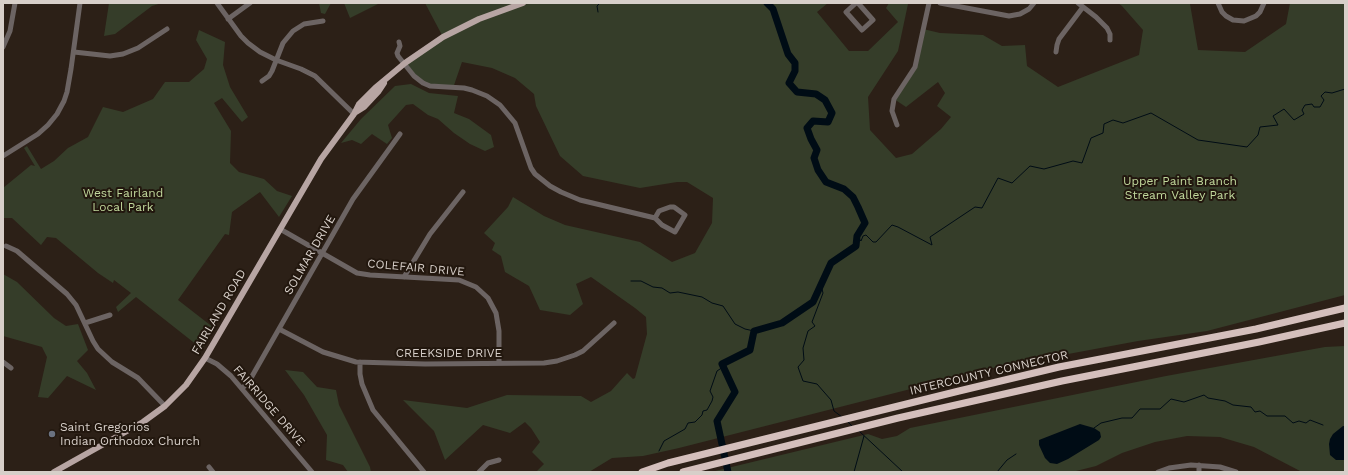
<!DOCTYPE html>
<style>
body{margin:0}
#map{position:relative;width:1348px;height:475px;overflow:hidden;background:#2c2017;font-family:"Work Sans",sans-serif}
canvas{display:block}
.frame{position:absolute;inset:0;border:4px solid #d7cfc9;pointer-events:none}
</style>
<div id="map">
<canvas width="1348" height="475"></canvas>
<div class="frame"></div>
</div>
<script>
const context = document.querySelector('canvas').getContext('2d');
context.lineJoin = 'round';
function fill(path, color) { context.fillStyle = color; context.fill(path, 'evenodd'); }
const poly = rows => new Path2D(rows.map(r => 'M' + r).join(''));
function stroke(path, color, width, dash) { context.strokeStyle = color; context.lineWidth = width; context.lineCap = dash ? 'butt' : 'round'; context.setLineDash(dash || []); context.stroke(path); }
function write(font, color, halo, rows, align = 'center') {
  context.font = font + ' "Work Sans",sans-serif'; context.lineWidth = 4; context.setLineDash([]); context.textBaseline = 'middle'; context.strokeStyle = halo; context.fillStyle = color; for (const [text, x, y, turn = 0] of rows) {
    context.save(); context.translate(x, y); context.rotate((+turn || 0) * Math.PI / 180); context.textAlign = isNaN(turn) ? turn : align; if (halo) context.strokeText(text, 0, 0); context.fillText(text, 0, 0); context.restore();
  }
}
fill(poly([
 [109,3,162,3,152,6,115,34,104,36],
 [319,3,331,3,325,14,321,13],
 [344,3,380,3,350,18],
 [425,3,828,3,817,12,849,51,868,51,898,22,886,8,889,3,906,3,908,4,898,51,868,97,870,130,896,158,912,154,941,129,951,117,937,106,945,93,938,82,906,107,894,99,915,67,923,29,940,33,983,35,1002,46,1025,45,1027,66,1058,87,1139,55,1143,30,1122,6,1118,3,1188,3,1190,4,1198,50,1245,52,1286,24,1290,3,1345,3,1345,295,1207,331,1138,341,993,368,679,448,643,456,612,458,589,472,536,472,544,464,532,452,540,442,531,428,525,422,510,433,483,425,445,460,434,431,403,400,467,408,507,395,581,396,591,402,611,391,627,373,633,379,635,378,647,334,646,317,635,308,591,277,576,284,583,304,570,315,540,310,529,286,505,272,501,256,492,250,495,243,484,233,508,207,513,197,544,216,565,225,640,242,672,262,695,253,712,223,713,198,687,182,677,182,640,188,583,176,560,156,536,106,534,94,515,78,492,68,462,62,453,88,423,83,405,63,443,37],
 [199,30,225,42,223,65,230,87,248,117,242,122,222,98,214,103,231,131,230,163,239,172,264,179,277,191,292,196,279,217,260,192,232,212,229,235,225,234,178,300,214,328,202,349,136,297,118,312,116,307,131,293,114,280,113,283,98,273,56,238,47,237,41,245,12,218,3,218,3,188,31,165,35,166,24,148,27,146,41,169,54,161,68,148,88,137,103,107,123,112,153,99,165,82,189,82,204,69,207,59,196,40],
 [411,84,429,93,458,96,454,113,469,119,491,135,494,147,485,151,470,144,454,133,438,119,428,115,413,104,406,105,388,125,392,138,387,144,372,134,361,144,352,140,341,143,361,119,395,86],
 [3,274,17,282,54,318,66,326,78,324,88,350,77,361,87,373,96,390,67,376,48,398,38,397,47,357,42,347,3,336],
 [1345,346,1345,472,1302,472,1254,447,1220,437,1187,436,1155,442,1122,453,1096,466,1072,472,711,472,868,434,882,439,897,436,910,428,1166,376,1325,347],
 [285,370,303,372,317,387,336,390,339,405,370,467,371,472,348,472,343,465,326,460,327,435,304,395]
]), '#353d29');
fill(poly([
 [1080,424,1094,428,1100,432,1101,437,1099,440,1068,459,1057,464,1050,463,1045,458,1039,445,1039,440],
 [1343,426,1345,426,1345,460,1336,460,1330,455,1329,444,1330,439,1333,434]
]), '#000c15');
stroke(poly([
 [598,12,597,6,600,3],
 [857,236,861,241,863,236,866,235,873,242,876,242,892,225,898,227,932,245,930,237,975,207,982,208,998,178,1012,183,1030,166,1044,169,1073,161,1082,163,1091,138,1103,133,1104,124,1113,120,1123,123,1151,113,1198,140,1247,147,1258,135,1260,127,1278,125,1273,116,1284,109,1294,120,1304,114,1302,110,1305,105,1312,104,1314,107,1320,107,1324,100,1321,96,1325,92,1332,93,1345,89],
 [631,281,641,281,653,287,662,288,670,293,678,292,702,297,712,303,723,306,735,324,745,329,754,331],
 [821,285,823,293,812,322,815,326,808,331,803,348,804,360,798,367,803,381,817,384,831,400,834,411,842,417],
 [847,421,852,426],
 [1094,428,1101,423,1122,418,1132,418,1140,409,1160,409,1171,399,1184,402,1204,395,1208,398,1225,401,1233,405,1251,407,1255,412,1260,411,1267,416,1285,416,1293,423,1299,421,1306,423,1310,420,1323,425],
 [859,431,903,472],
 [659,451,664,441,685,429,688,423,695,422,702,415,703,411,707,410,712,401,713,397,710,391,717,371,723,367],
 [854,472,864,436],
 [997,472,1007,460,1016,454]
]), '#000c15', 1);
stroke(poly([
 [728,472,717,421,735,392,722,364,750,350,754,331,782,323,813,302,831,263,856,246,857,236,865,223,858,207,853,197,844,189,826,182,818,170,814,158,817,150,811,139,807,128,813,121,828,122,832,113,825,100,816,94,797,92,789,83,795,71,795,63,788,54,773,9,767,3]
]), '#000c15', 7);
stroke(poly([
 [217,3,241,36,248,43,260,52,276,60,301,69,315,76,354,114],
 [856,3,846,12,862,30,873,20,858,3],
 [940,3,1009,16,1020,14,1029,9,1034,3],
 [1078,3,1096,17,1107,28,1110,34,1110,40],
 [1218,3,1222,12,1226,16,1233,20,1244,21,1256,16,1260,12,1264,3],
 [228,19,250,3],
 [399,42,400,46,397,53,398,56,414,76,423,83,430,86,464,88,472,90,487,96,500,105,515,123,531,168,535,174,550,186,561,192,580,200,655,218,662,225,675,232,685,215,674,207,670,207,659,211,655,218],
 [3,47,10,31,15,3],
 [74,52,110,56,123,54,138,48,167,29],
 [1056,52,1057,45,1059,39,1083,7],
 [262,81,269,76,272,71,283,43,293,31,304,24,323,21],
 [897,125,892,111,894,99,915,67,929,3],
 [3,156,38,134,48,125,57,114,64,101,67,92,71,69,80,3],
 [280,229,357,273,370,275,459,280,476,287,488,298,496,313,499,331,499,363],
 [6,246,17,251,67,294,76,305,93,341,98,349,112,362,138,378,165,406],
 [404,277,430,234,463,192],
 [85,323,110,315],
 [279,329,323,352,356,362,425,364,544,363,557,361,575,355,583,351,614,323],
 [205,358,217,364,231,376,312,472],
 [3,362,11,368],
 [360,362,360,374,362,384,373,410,424,472],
 [242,389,251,378,353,199,400,134],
 [209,467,213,472],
 [479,472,488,463,499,460],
 [1158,472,1169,468,1191,465,1220,467,1236,472],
 [1199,472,1199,465]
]), '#6c6463', 5);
stroke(poly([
 [356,112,364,107,378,92,384,83],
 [54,472,143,422,165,406,186,385,205,358,321,159,354,114,359,104,375,88,405,63,443,37,479,19,523,3]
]), '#b7a5a3', 6);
stroke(poly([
 [642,472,668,463,959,391,1059,367,1256,329,1345,308],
 [683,472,898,418,1062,381,1259,342,1345,323]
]), '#d4bfbc', 7);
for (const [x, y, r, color] of [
 [52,434,4,"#6b7280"]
]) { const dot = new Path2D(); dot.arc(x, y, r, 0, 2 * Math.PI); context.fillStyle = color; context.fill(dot); stroke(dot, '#22170e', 1.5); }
write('12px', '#c1d89c', '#22170e', [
 ["Upper Paint Branch",1180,181],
 ["Stream Valley Park",1180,195],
 ["West Fairland",123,193],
 ["Local Park",123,207]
]);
write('12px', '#d7cfc9', '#22170e', [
 ["SOLMAR DRIVE",310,255,-60],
 ["COLEFAIR DRIVE",416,268,5],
 ["FAIRLAND ROAD",219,312,-60],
 ["CREEKSIDE DRIVE",449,353],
 ["INTERCOUNTY CONNECTOR",989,373,-13],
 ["FAIRRIDGE DRIVE",269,406,49]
]);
write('12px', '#d7cfc9', '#22170e', [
 ["Saint Gregorios",60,427],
 ["Indian Orthodox Church",60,441]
], 'left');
</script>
